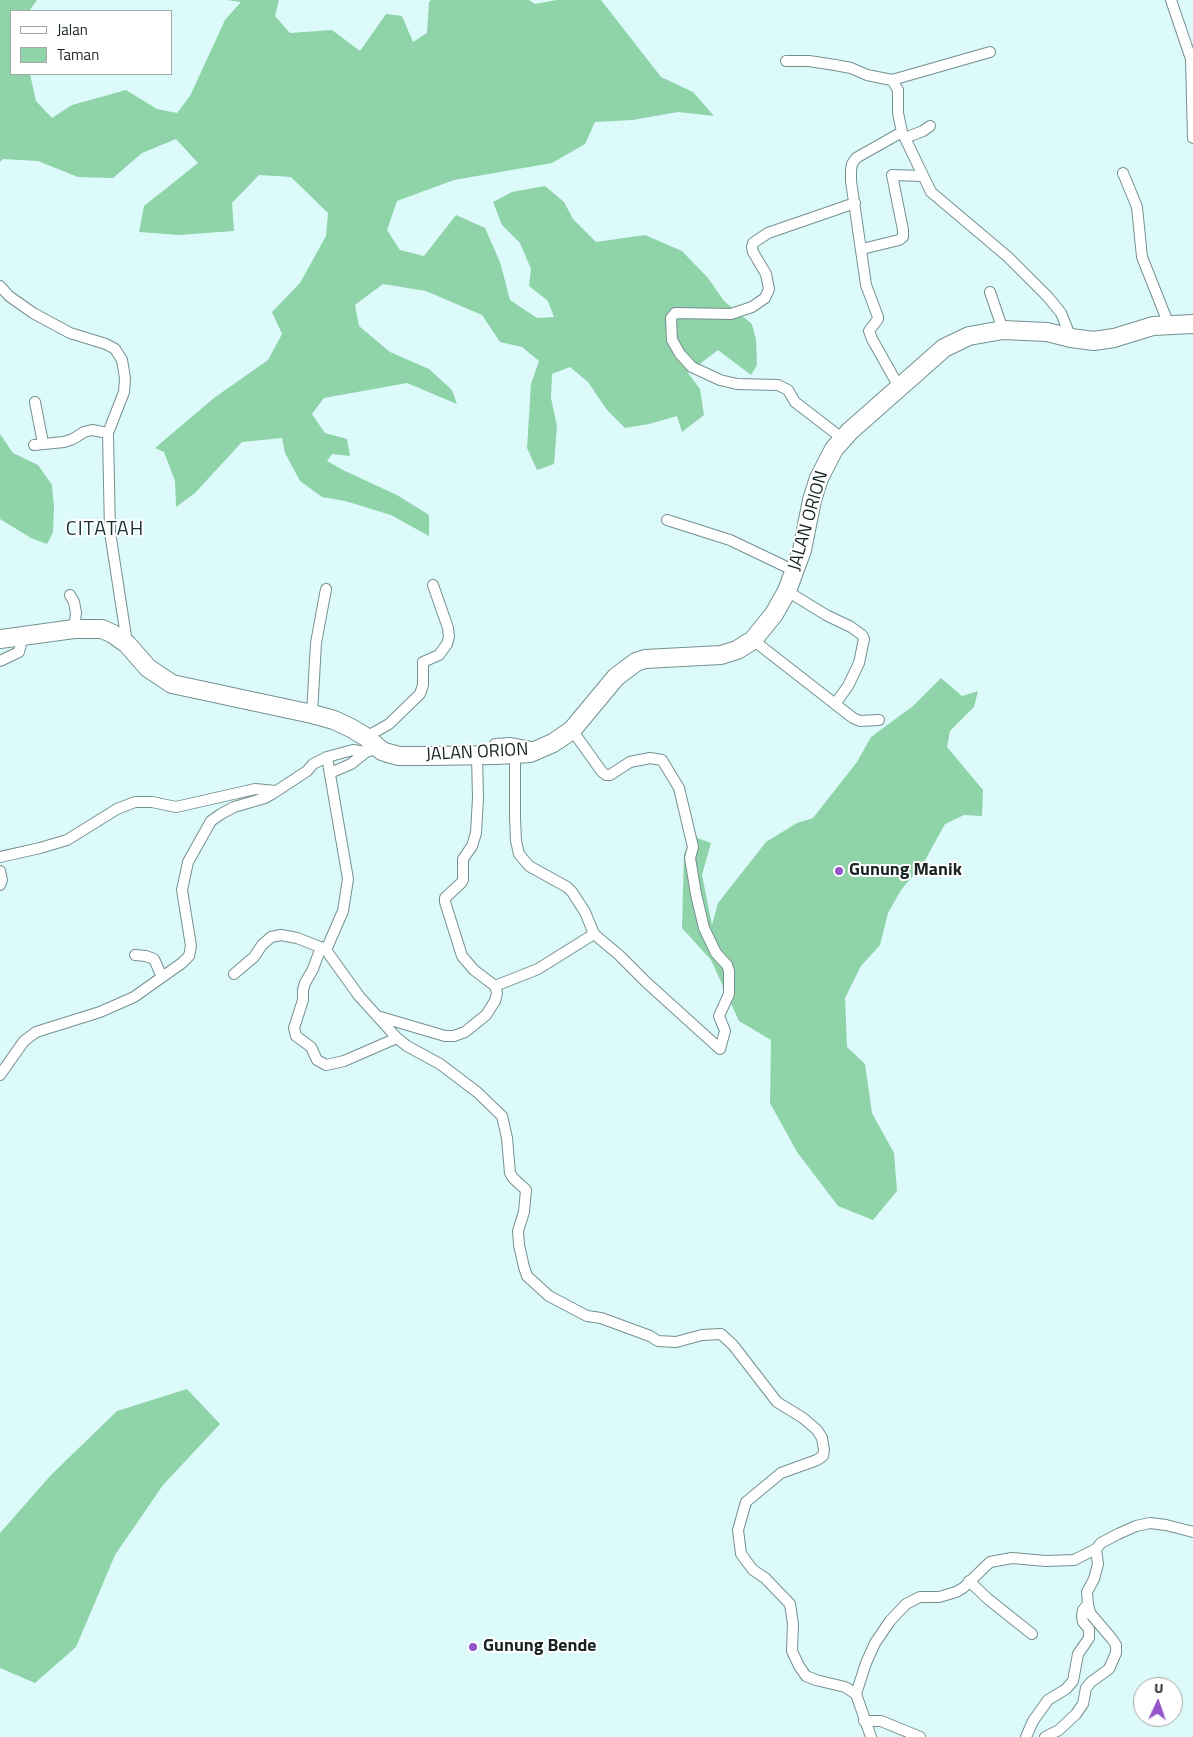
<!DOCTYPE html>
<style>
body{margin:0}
#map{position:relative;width:1193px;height:1737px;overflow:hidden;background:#ddfafb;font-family:"Titillium Web",sans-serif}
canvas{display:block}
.legend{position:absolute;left:10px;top:10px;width:162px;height:65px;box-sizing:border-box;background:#fff;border:1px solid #a3a7a7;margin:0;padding:6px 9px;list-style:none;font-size:15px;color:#182323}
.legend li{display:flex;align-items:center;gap:10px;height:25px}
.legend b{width:25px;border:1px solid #a3a7a7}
.north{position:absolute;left:1133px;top:1677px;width:50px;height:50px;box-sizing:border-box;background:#fff;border:1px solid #a3a7a7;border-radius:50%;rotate:3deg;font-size:14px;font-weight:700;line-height:20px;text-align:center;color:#182323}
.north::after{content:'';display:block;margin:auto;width:18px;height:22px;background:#9354ca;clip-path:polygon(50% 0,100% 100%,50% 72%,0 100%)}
</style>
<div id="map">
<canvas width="1193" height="1737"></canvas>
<ul class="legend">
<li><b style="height:6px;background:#fff"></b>Jalan</li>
<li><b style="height:14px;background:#8fd3a9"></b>Taman</li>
</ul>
<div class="north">U</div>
</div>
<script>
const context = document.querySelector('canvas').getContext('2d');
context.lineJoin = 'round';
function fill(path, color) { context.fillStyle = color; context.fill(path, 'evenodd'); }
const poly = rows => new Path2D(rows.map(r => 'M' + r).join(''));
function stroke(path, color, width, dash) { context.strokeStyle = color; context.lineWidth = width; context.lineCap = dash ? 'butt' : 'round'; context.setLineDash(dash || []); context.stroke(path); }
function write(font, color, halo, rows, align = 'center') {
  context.font = font + ' "Titillium Web",sans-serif'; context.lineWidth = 4; context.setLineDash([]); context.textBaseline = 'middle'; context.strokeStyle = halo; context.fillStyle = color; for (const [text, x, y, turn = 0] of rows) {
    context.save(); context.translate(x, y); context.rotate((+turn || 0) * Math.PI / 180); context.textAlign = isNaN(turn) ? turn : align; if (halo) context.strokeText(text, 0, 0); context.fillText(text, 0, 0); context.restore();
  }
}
fill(poly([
 [0,0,37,0,29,11,11,11,11,74,30,74,36,101,52,118,72,105,126,90,157,109,177,113,190,96,225,20,241,2,227,0,279,0,275,16,290,33,332,30,360,51,386,14,402,16,413,42,427,33,429,2,431,0,529,0,535,4,557,0,601,0,661,77,693,92,714,116,678,112,633,120,595,122,585,144,552,163,454,180,397,201,387,230,400,250,424,256,456,215,485,228,500,262,510,300,537,318,554,317,548,301,529,286,531,269,520,243,502,225,493,202,512,192,545,186,564,202,573,219,596,242,645,235,682,251,708,278,724,301,752,324,756,340,757,365,751,375,718,350,688,373,700,389,704,415,682,432,677,416,649,424,625,428,607,410,588,382,570,367,552,374,551,398,557,426,554,464,537,470,527,448,531,384,539,361,522,347,500,342,482,315,426,291,383,284,355,305,359,326,390,352,429,369,452,390,457,404,407,383,324,398,312,414,325,433,347,439,350,456,332,454,327,461,345,471,397,495,429,515,429,536,391,515,345,501,322,497,300,481,285,453,282,438,242,442,195,493,176,507,175,481,164,452,155,448,214,398,268,360,282,334,272,312,300,283,326,236,328,213,291,177,259,175,232,203,234,231,179,235,139,232,144,206,198,163,176,139,142,153,113,178,78,177,38,161,3,159,0,162],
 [0,434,13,453,38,465,52,485,54,508,53,532,47,544,31,538,0,519],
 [941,678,962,696,978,691,974,707,950,731,947,747,983,790,982,816,964,815,945,824,923,864,901,890,888,913,880,945,861,966,845,998,847,1047,865,1064,872,1113,894,1153,897,1191,873,1220,838,1206,797,1152,770,1103,771,1040,739,1021,711,960,682,928,684,854,692,836,711,843,702,875,712,925,718,903,766,842,797,823,813,818,857,762,871,737,913,706],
 [187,1389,220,1424,163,1485,115,1555,76,1647,35,1683,0,1668,0,1533,51,1475,117,1411]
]), '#8fd3a9');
const street = poly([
 [1171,0,1191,59,1193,138],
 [786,61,809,61,835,65,851,68,867,75,892,80,990,52],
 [892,80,898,90,898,113,902,132,931,192,1008,257,1048,297,1061,313,1071,338],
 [905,138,923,131,930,126],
 [1123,173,1137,207,1142,257,1169,325],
 [862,249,899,240,903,237,903,230,892,175,923,176],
 [0,286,9,296,33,313,70,333,106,344,115,349,122,360,125,378,124,392,108,433,110,532,127,643],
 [990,292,1003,330],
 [899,387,872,339,869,331,878,319,878,317,866,285,851,181,851,170,852,164,856,158,902,132],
 [35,402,43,443],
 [843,439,795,402,788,390,778,385,737,384,720,380,692,367,680,354,672,340,671,318,675,313,731,314,752,307,765,298,769,289,766,274,753,252,752,247,753,243,768,233,855,203],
 [34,445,64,442,73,439,84,432,92,430,108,433],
 [667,520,730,540,795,571],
 [787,591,826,615,851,627,862,635,864,639,859,663,848,686,835,704],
 [70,595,74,602,76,613,74,629],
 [753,640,853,718,860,721,879,720],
 [0,661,19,652,23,635],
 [312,714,316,643,326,589],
 [366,737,389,724,420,694,423,685,423,662,439,655,447,644,449,637,448,628,433,585],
 [495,744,510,743,536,748],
 [515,754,515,818,516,841,519,854,529,866,567,887,572,892,585,912,594,934,619,955,646,982,720,1049,725,1031,719,1016,729,994,729,971,727,965,716,953,704,928,696,894,690,858,693,847,679,788,662,760,650,758,630,762,610,775,606,775,602,772,572,730],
 [327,757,348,879,343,911,326,950,359,996,397,1038,407,1046,440,1064,477,1092,502,1116,507,1138,510,1173,513,1178,526,1190,524,1212,518,1231,519,1245,524,1267,527,1276,549,1296,587,1316,601,1318,650,1336,658,1341,676,1342,702,1335,721,1334,733,1345,777,1402,803,1418,817,1430,822,1438,824,1450,823,1456,817,1460,781,1473,746,1502,738,1530,741,1554,753,1570,765,1578,790,1604,793,1624,792,1651,799,1666,806,1676,816,1680,845,1687,856,1694],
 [330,773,351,764,366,752,370,751],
 [0,857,40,848,67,840,117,809,135,802,152,802,176,807,255,789,276,791],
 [0,871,2,880,0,885],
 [321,947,313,969,305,983,303,990,303,1000,294,1028,296,1036,311,1047,317,1060,326,1065,344,1061,397,1038],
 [135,955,146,956,154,959,162,977],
 [234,974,254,957,262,945,271,937,281,935,297,938,325,949],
 [495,986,538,969,594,934],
 [377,1016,445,1036,454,1036,465,1032,486,1015,495,1001,497,993,495,986,474,970,462,956,445,902,445,898,461,883,463,880,463,859,472,846,476,833,478,798,477,756],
 [0,1075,24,1041,36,1032,100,1012,134,997,182,963,189,956,191,946,182,890,188,862,211,821,221,814,234,807,265,798,272,794,307,771,313,764,327,757,353,750,366,752],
 [969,1581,988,1599,1032,1634],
 [864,1721,881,1721,920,1737],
 [871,1737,856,1694,866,1663,875,1643,890,1621,906,1604,920,1597,939,1597,956,1592,963,1588,990,1562,1012,1558,1046,1561,1074,1560,1096,1549,1101,1543,1118,1534,1136,1526,1150,1523,1166,1525,1193,1532],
 [1026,1737,1033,1721,1048,1700,1066,1689,1073,1681,1078,1654,1089,1638,1089,1629,1083,1622,1082,1616,1083,1610,1088,1604,1087,1592,1094,1579,1098,1564,1096,1549],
 [1045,1737,1059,1730,1076,1714,1083,1704,1086,1688,1091,1682,1109,1669,1116,1653,1116,1645,1112,1639,1090,1613,1088,1604]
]);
const highway = poly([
 [0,639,74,629,102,629,113,634,127,644,148,668,172,684,312,714,334,720,351,728,366,737,382,751,388,753,399,756,428,756,497,755,530,753,553,743,572,730,616,677,636,662,645,659,721,655,737,650,753,640,774,614,787,591,802,550,812,500,819,478,834,449,850,431,944,348,969,336,1003,330,1047,332,1071,338,1094,341,1114,338,1153,326,1193,324]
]);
stroke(street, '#759091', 12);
stroke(highway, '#759091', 20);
stroke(street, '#fff', 10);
stroke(highway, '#fff', 18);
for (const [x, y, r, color] of [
 [839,871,5,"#9354ca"],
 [473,1647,5,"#9354ca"]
]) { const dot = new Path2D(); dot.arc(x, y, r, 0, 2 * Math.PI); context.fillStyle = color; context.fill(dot); stroke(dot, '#fff', 2); }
write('18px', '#182323', '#fff', [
 ["JALAN ORION",809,521,-74],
 ["JALAN ORION",477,753,-3]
]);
write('bold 18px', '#182323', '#fff', [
 ["Gunung Manik",849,871],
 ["Gunung Bende",483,1647]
], 'left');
context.letterSpacing = '1px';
write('20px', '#193132', '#fff', [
 ["CITATAH",105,530]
]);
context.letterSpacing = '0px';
</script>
